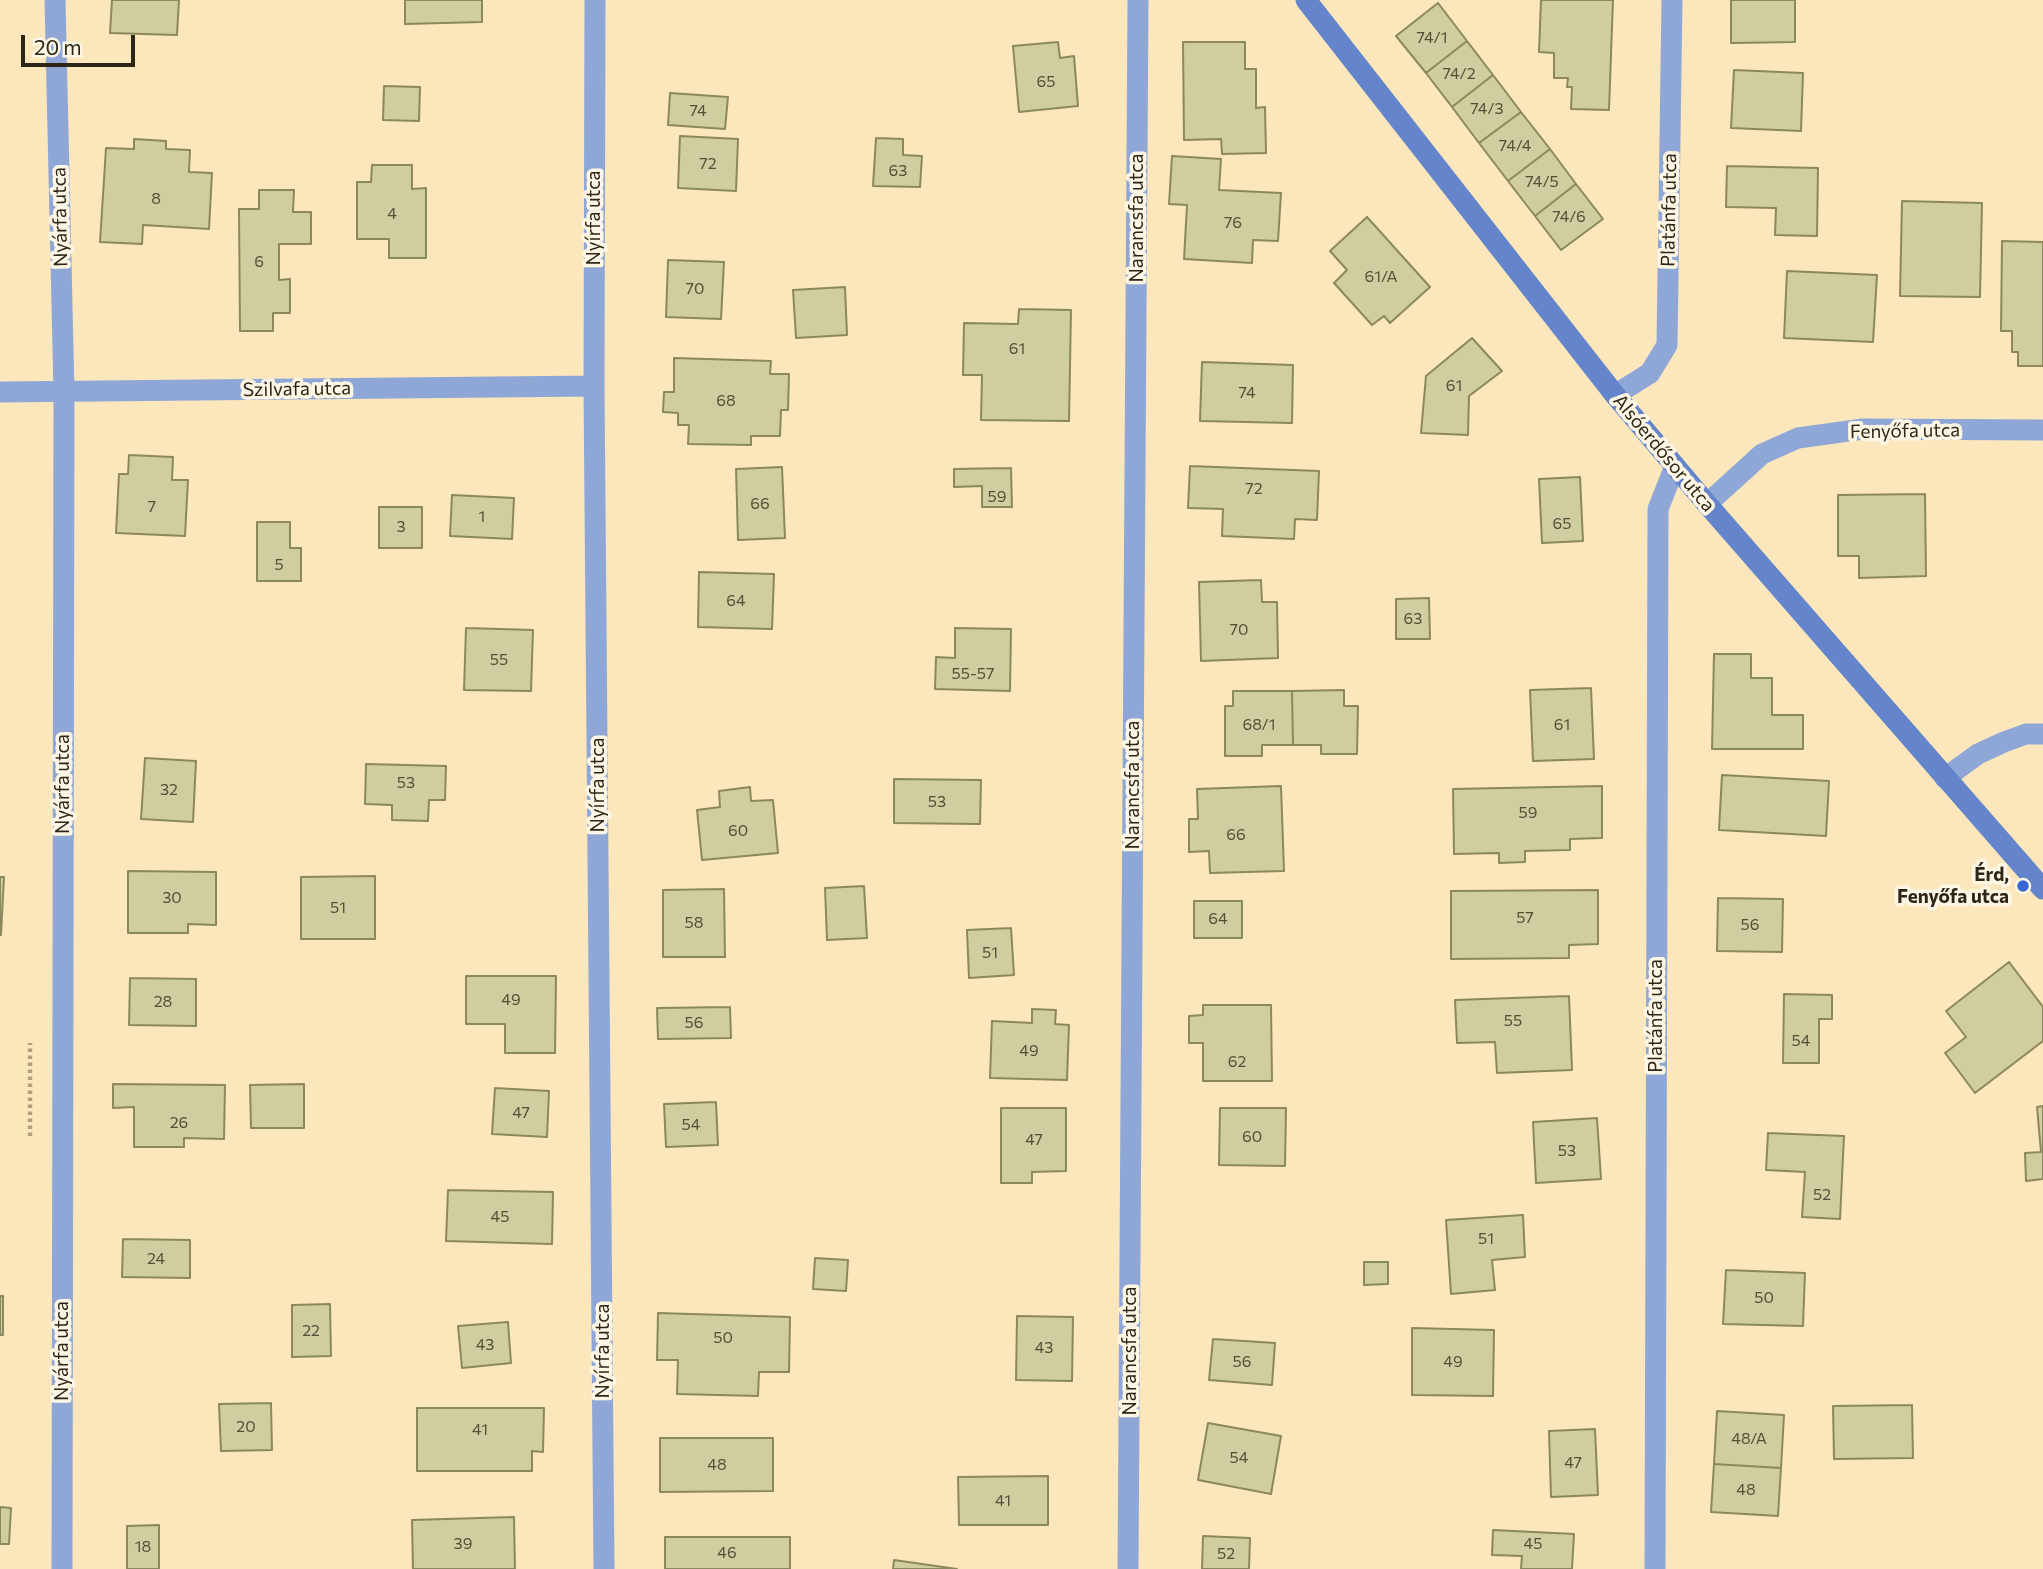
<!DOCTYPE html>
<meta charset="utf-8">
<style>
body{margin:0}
#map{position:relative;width:2043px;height:1569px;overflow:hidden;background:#fce7bc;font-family:Commissioner,sans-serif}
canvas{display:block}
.scale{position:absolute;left:21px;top:35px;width:114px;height:32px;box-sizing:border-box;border:4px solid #2d2515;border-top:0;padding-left:9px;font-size:21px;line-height:24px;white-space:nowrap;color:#2d2515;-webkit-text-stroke:5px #fef6e4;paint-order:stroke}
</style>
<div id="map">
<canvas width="2043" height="1569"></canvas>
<div class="scale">20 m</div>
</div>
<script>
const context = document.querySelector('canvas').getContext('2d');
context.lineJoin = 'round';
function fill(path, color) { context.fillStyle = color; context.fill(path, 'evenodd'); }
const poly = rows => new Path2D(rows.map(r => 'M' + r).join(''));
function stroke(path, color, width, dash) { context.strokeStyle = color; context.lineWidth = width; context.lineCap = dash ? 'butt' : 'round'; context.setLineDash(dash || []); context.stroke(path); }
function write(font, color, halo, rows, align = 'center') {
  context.font = font + ' Commissioner,sans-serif'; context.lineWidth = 7; context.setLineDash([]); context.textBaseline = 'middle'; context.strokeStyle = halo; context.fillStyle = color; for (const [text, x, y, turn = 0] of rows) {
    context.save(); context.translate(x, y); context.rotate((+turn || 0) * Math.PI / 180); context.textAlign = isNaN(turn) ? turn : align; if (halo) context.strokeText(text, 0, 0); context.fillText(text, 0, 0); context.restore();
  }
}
const building = poly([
 [112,0,179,0,177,35,110,33,112,0],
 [405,0,482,0,482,22,405,24,405,0],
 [1541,0,1613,0,1609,110,1571,109,1572,87,1567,87,1568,78,1554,78,1554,53,1539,52,1541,0],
 [1731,0,1795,0,1795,42,1731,43,1731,0],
 [1438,3,1467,41,1426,73,1396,36,1438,3],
 [1467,41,1493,75,1452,107,1426,73,1467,41],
 [1058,42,1060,58,1074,56,1078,106,1019,112,1013,46,1058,42],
 [1183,42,1245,42,1245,69,1256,69,1256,108,1265,107,1266,153,1222,154,1221,139,1184,140,1183,42],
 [1734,70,1803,73,1801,131,1731,128,1734,70],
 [1493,75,1521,112,1479,143,1452,107,1493,75],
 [384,86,420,87,419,121,383,120,384,86],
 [670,93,728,97,725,129,668,125,670,93],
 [1521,112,1550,149,1508,181,1479,143,1521,112],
 [680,136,738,139,736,191,678,188,680,136],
 [876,138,903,139,903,155,922,156,920,187,873,186,876,138],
 [134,139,166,141,166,149,190,150,189,172,212,173,209,229,143,225,142,244,100,242,106,148,134,149,134,139],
 [1550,149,1576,184,1535,216,1508,181,1550,149],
 [1172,156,1221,159,1219,190,1281,193,1278,241,1253,240,1252,263,1184,259,1187,205,1169,204,1172,156],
 [372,165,412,165,412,189,426,188,426,258,389,258,389,239,357,239,357,182,371,182,372,165],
 [1727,166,1818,168,1817,236,1775,235,1776,208,1726,207,1727,166],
 [1576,184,1603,219,1561,250,1535,216,1576,184],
 [259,190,294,190,293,212,311,212,311,244,279,244,279,280,290,279,290,313,273,313,273,331,240,331,239,209,259,209,259,190],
 [1902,201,1982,203,1980,297,1900,296,1902,201],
 [1367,217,1430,287,1390,323,1384,316,1372,325,1334,283,1347,270,1330,251,1367,217],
 [2002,241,2043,242,2043,366,2018,366,2018,352,2012,352,2012,331,2001,331,2002,241],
 [668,260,724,262,721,319,666,317,668,260],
 [1787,271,1877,275,1873,342,1784,338,1787,271],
 [845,287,847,335,796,338,793,290,845,287],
 [1019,309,1071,310,1069,421,981,420,982,375,963,375,964,323,1018,324,1019,309],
 [1472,338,1502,371,1469,396,1468,435,1421,433,1426,376,1472,338],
 [674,358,771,361,770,374,789,374,788,410,781,410,780,436,751,436,751,445,688,444,689,425,678,425,678,413,663,412,664,392,674,392,674,358],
 [1202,362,1293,365,1292,423,1200,421,1202,362],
 [129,455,173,457,172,480,188,480,185,536,116,533,119,474,128,474,129,455],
 [1190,466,1319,471,1317,520,1295,519,1294,539,1222,536,1223,509,1188,508,1190,466],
 [782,467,785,538,738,540,736,469,782,467],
 [1011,468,1012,507,982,507,982,486,954,487,954,469,1011,468],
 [1580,477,1583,541,1542,543,1539,479,1580,477],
 [1925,494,1926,576,1859,578,1859,556,1838,556,1838,495,1925,494],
 [452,495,514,498,512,539,450,536,452,495],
 [379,507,422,507,422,548,379,548,379,507],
 [257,522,290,522,290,548,301,548,301,581,257,581,257,522],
 [699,572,774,574,772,629,698,627,699,572],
 [1261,580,1262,602,1277,602,1278,658,1201,661,1199,582,1261,580],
 [1429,598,1430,639,1396,639,1396,599,1429,598],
 [466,628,533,630,531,691,464,690,466,628],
 [955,628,1011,629,1010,691,935,689,936,657,955,658,955,628],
 [1714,654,1751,654,1751,678,1772,678,1772,715,1803,715,1803,749,1712,749,1714,654],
 [1591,688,1594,759,1533,761,1530,690,1591,688],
 [1344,690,1344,706,1358,706,1357,754,1321,754,1321,745,1293,745,1292,691,1344,690],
 [1233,691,1292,691,1293,745,1262,745,1262,756,1225,756,1225,706,1233,706,1233,691],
 [145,758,196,761,193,822,141,819,145,758],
 [366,764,446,766,445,800,429,800,428,821,392,820,392,805,365,804,366,764],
 [1722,775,1829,781,1826,836,1719,830,1722,775],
 [894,779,981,780,980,824,894,823,894,779],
 [1281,786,1284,871,1210,873,1209,851,1189,852,1189,819,1198,819,1197,789,1281,786],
 [1602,786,1602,838,1570,839,1570,850,1525,851,1525,862,1499,863,1499,853,1454,854,1453,789,1602,786],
 [750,787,751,801,773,800,778,853,702,860,697,810,720,807,719,791,750,787],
 [128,871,216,872,216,925,188,924,188,933,128,933,128,871],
 [375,876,375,939,301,939,301,877,375,876],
 [0,877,4,877,1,935,0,935,0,877],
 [864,886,867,938,827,940,825,888,864,886],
 [724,889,725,957,663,957,663,890,724,889],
 [1598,890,1598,944,1569,945,1569,958,1451,959,1451,891,1598,890],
 [1718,898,1783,899,1782,952,1717,951,1718,898],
 [1194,901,1242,901,1242,938,1194,938,1194,901],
 [1011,928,1014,975,969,978,967,930,1011,928],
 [2009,962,2043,1007,2043,1041,1975,1093,1945,1053,1966,1037,1946,1011,2009,962],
 [466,976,556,976,555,1053,505,1053,505,1024,466,1024,466,976],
 [130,978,196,979,196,1026,129,1025,130,978],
 [1784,994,1832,995,1832,1019,1819,1019,1819,1063,1783,1063,1784,994],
 [1569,996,1572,1070,1497,1073,1495,1042,1457,1043,1455,1000,1569,996],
 [1203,1005,1271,1005,1272,1081,1203,1081,1203,1043,1189,1043,1189,1016,1203,1015,1203,1005],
 [730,1007,731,1038,658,1039,657,1008,730,1007],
 [1032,1009,1056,1010,1055,1024,1069,1025,1067,1080,990,1078,992,1021,1032,1023,1032,1009],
 [113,1084,225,1085,224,1139,184,1138,184,1147,134,1147,134,1107,113,1108,113,1084],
 [304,1084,304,1128,251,1128,250,1085,304,1084],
 [495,1088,549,1091,547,1137,492,1134,495,1088],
 [716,1102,718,1145,666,1147,664,1104,716,1102],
 [2043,1106,2043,1179,2026,1181,2025,1153,2041,1152,2037,1107,2043,1106],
 [1001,1108,1066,1108,1066,1171,1032,1172,1032,1183,1001,1183,1001,1108],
 [1220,1108,1286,1108,1285,1166,1219,1165,1220,1108],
 [1597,1118,1601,1179,1536,1183,1533,1122,1597,1118],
 [1768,1133,1844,1136,1840,1219,1802,1217,1805,1172,1766,1170,1768,1133],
 [448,1190,553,1192,552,1244,446,1241,448,1190],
 [1523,1215,1525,1257,1492,1260,1495,1290,1451,1294,1446,1220,1523,1215],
 [123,1239,190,1240,190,1278,122,1277,123,1239],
 [815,1258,848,1260,846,1291,813,1289,815,1258],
 [1364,1262,1388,1262,1388,1284,1364,1285,1364,1262],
 [1726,1270,1805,1273,1803,1326,1723,1324,1726,1270],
 [0,1296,3,1296,3,1335,0,1335,0,1296],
 [330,1304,331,1356,292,1357,292,1305,330,1304],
 [658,1313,790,1317,789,1372,759,1372,758,1396,677,1394,678,1360,657,1360,658,1313],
 [1017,1316,1073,1317,1072,1381,1016,1380,1017,1316],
 [508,1322,511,1363,462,1368,458,1326,508,1322],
 [1412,1328,1494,1330,1493,1396,1412,1395,1412,1328],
 [1213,1339,1275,1343,1272,1385,1209,1380,1213,1339],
 [271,1403,272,1450,221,1451,219,1404,271,1403],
 [1912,1405,1913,1458,1834,1459,1833,1406,1912,1405],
 [417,1408,544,1408,543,1452,532,1451,532,1471,417,1471,417,1408],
 [1717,1411,1784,1415,1781,1468,1714,1464,1717,1411],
 [1208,1423,1281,1436,1271,1494,1198,1480,1208,1423],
 [1595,1429,1598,1495,1551,1497,1549,1431,1595,1429],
 [660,1438,773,1438,773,1491,660,1492,660,1438],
 [1714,1464,1781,1468,1778,1516,1711,1512,1714,1464],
 [1048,1476,1048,1525,959,1525,958,1477,1048,1476],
 [0,1507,11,1508,9,1544,0,1544,0,1507],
 [514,1517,515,1569,413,1569,412,1520,514,1517],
 [159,1525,159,1569,127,1569,127,1526,159,1525],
 [1493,1530,1574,1534,1572,1569,1521,1569,1522,1556,1492,1555,1493,1530],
 [1203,1536,1250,1538,1249,1569,1202,1569,1203,1536],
 [665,1537,790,1537,790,1569,665,1569,665,1537],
 [894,1560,957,1569,893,1569,894,1560]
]);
fill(building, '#d0cda0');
stroke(building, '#8b885d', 2);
stroke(poly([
 [30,1136,30,1043]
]), '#af9f7e', 4.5, [3.5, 3.5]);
stroke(poly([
 [55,0,64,392,62,1569],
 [595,0,594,386,604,1569],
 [0,392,594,386],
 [1615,395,1650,373,1667,345,1672,0],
 [1707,504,1762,454,1798,438,1863,429,2043,430],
 [1945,778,1978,754,2004,742,2026,734,2043,734],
 [1128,1569,1138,0],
 [1655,1569,1658,509,1675,466]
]), '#8fa7d6', 21);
stroke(poly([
 [1306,0,1615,395,1707,504,2043,889]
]), '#6485cb', 21);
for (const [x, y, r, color] of [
 [2023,886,7,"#3866d6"]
]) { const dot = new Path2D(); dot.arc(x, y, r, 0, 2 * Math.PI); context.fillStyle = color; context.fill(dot); stroke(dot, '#fef6e4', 2.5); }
write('16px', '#564f38', null, [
 ["74/1",1432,38],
 ["74/2",1459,74],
 ["65",1046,82],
 ["74/3",1487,109],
 ["74",698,111],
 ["74/4",1515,146],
 ["72",708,164],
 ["63",898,171],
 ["74/5",1542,182],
 ["8",156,199],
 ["4",392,214],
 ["74/6",1569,217],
 ["76",1233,223],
 ["6",259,262],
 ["61/A",1381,277],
 ["70",695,289],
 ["61",1017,349],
 ["61",1454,386],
 ["74",1247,393],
 ["68",726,401],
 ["72",1254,489],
 ["59",997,497],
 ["66",760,504],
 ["7",152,507],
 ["1",482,517],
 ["65",1562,524],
 ["3",401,527],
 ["5",279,565],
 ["64",736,601],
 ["63",1413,619],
 ["70",1239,630],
 ["55",499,660],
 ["55-57",973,674],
 ["68/1",1259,725],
 ["61",1562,725],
 ["53",406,783],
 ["32",169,790],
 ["53",937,802],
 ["59",1528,813],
 ["60",738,831],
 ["66",1236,835],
 ["30",172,898],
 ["51",338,908],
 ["57",1525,918],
 ["64",1218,919],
 ["58",694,923],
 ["56",1750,925],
 ["51",990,953],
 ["49",511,1000],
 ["28",163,1002],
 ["55",1513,1021],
 ["56",694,1023],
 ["54",1801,1041],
 ["49",1029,1051],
 ["62",1237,1062],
 ["47",521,1113],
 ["26",179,1123],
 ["54",691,1125],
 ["60",1252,1137],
 ["47",1034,1140],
 ["53",1567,1151],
 ["52",1822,1195],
 ["45",500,1217],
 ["51",1486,1239],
 ["24",156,1259],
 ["50",1764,1298],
 ["22",311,1331],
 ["50",723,1338],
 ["43",485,1345],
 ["43",1044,1348],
 ["56",1242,1362],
 ["49",1453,1362],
 ["20",246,1427],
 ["41",480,1430],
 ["48/A",1749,1439],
 ["54",1239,1458],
 ["47",1573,1463],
 ["48",717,1465],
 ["48",1746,1490],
 ["41",1003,1501],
 ["39",463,1544],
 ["45",1533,1544],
 ["18",143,1547],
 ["46",727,1553],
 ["52",1226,1554]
]);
write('19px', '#2d2515', '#fef6e4', [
 ["Platánfa utca",1669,210,-89],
 ["Nyárfa utca",60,217,-91],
 ["Nyírfa utca",594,218,-90],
 ["Narancsfa utca",1137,218,-90],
 ["Szilvafa utca",297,389,-1],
 ["Fenyőfa utca",1905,431,-1],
 ["Alsóerdősor utca",1664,453,50],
 ["Nyárfa utca",63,784,-90],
 ["Nyírfa utca",598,785,-90],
 ["Narancsfa utca",1133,785,-90],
 ["Platánfa utca",1656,1016,-90],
 ["Nyárfa utca",62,1351,-90],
 ["Nyírfa utca",603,1351,-90],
 ["Narancsfa utca",1130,1351,-90]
]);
write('bold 19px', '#2d2515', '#fef6e4', [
 ["Érd,",2009,875],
 ["Fenyőfa utca",2009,897]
], 'right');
</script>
